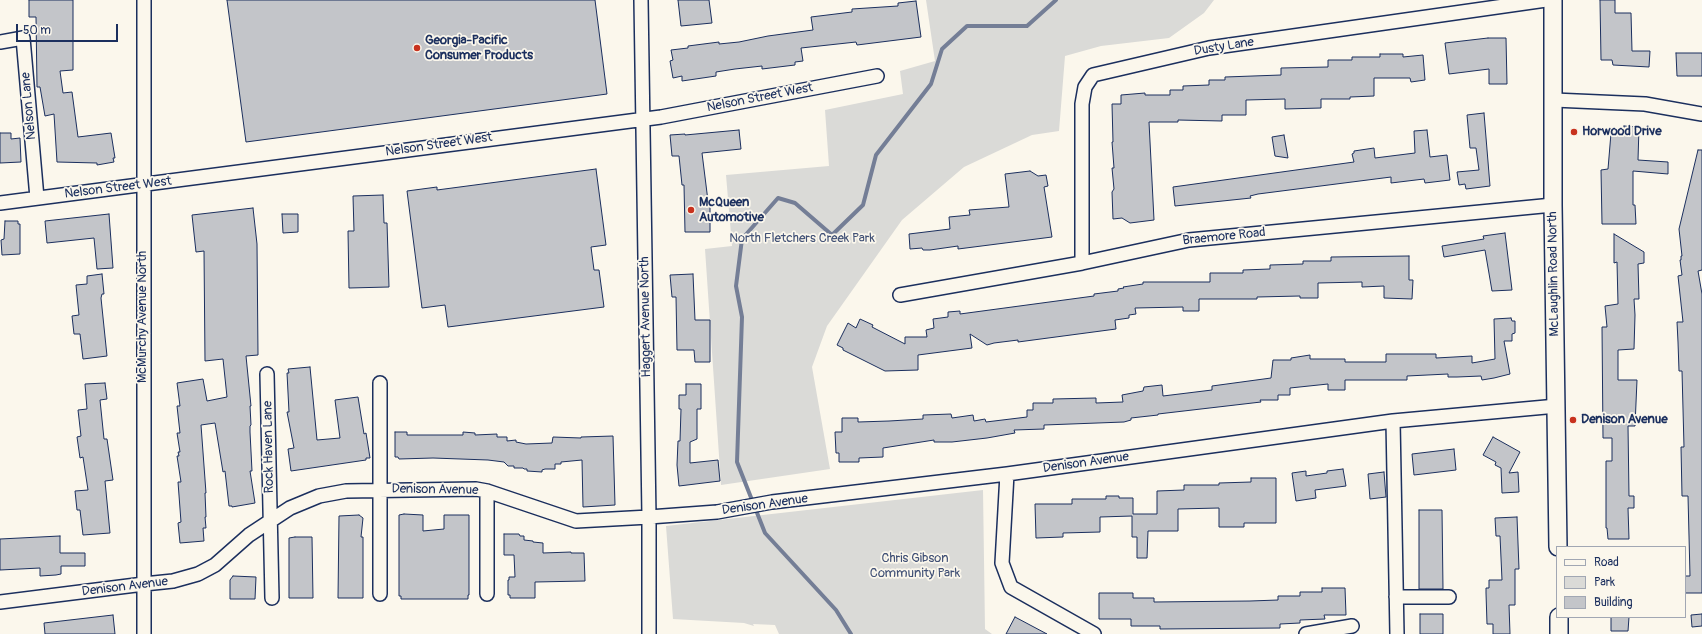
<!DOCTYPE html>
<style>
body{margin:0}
#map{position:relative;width:1702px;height:634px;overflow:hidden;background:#fbf7ec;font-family:Pangolin,sans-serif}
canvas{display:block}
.legend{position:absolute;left:1556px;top:546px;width:130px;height:72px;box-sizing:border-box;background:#fbf7ec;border:1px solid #a1a7b3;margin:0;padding:5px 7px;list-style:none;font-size:12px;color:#1b2f5e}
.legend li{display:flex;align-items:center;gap:8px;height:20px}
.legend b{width:20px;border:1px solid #a1a7b3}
.scale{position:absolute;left:16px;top:24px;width:102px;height:18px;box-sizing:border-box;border:2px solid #1b2f5e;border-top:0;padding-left:5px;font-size:12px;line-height:14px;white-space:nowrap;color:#1b2f5e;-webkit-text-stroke:3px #fbf7ec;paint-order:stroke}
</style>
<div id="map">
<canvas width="1702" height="634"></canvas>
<ul class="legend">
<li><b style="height:5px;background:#fbf7ec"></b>Road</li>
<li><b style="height:11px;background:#dadad7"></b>Park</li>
<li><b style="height:11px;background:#c3c5c9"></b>Building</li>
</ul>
<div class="scale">50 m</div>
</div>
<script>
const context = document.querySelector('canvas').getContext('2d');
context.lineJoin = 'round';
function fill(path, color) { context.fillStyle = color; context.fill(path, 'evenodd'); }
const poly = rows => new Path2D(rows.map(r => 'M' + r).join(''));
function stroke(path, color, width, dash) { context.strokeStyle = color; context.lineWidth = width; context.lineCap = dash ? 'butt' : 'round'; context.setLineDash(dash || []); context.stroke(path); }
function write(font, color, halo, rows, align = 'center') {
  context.font = font + ' Pangolin,sans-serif'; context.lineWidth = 3.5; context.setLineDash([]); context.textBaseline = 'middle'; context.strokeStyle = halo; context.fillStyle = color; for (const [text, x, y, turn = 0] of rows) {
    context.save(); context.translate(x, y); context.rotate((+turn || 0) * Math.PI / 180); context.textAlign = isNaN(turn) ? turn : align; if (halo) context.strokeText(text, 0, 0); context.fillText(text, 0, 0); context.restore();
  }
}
fill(poly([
 [926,0,1214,0,1204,13,1169,38,1101,46,1065,56,1059,131,1032,135,964,167,902,220,827,326,812,367,830,469,721,485,705,249,732,246,726,175,829,166,825,110,903,94,900,71,935,61],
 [983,490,985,629,992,634,779,634,775,625,753,624,754,626,744,623,673,619,666,526]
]), '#dadad7');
stroke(poly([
 [851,634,836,610,765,533,737,462,742,317,736,286,742,239,778,198,795,203,832,235,863,205,876,155,931,84,942,49,967,26,1027,26,1056,0]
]), '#747e96', 4);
const building = poly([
 [29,0,73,0,73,70,60,71,63,93,72,92,78,137,111,133,115,158,113,158,114,162,97,165,97,163,57,162,54,114,45,116,40,87,37,87,36,17,29,17,29,0],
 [227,0,595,0,607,94,246,142,227,0],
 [678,0,709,0,712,23,681,26,678,0],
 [1600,0,1615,0,1615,13,1631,13,1632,51,1650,51,1649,67,1613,65,1612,60,1601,60,1600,0],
 [916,1,921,37,857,45,856,42,801,48,803,61,795,62,795,65,762,69,762,66,735,69,716,72,716,76,682,81,682,76,673,78,670,61,673,60,671,50,688,48,688,46,719,42,719,44,739,42,768,36,813,30,811,17,852,12,852,9,898,6,898,3,916,1],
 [1488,38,1506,38,1507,84,1489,84,1489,69,1449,74,1445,43,1488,38],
 [1676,53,1702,53,1702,76,1677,76,1676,53],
 [1380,54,1403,54,1403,57,1423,55,1425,80,1411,82,1410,78,1374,78,1374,96,1350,97,1350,99,1321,99,1321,108,1285,109,1285,99,1246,100,1246,115,1222,115,1222,121,1178,120,1178,122,1149,122,1154,220,1130,223,1122,218,1113,219,1112,192,1114,189,1112,168,1114,168,1112,142,1113,142,1112,104,1121,104,1121,95,1145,93,1145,95,1170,95,1170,90,1183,90,1183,86,1209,85,1209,80,1225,80,1225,77,1281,75,1281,68,1328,67,1328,60,1352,60,1352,57,1380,57,1380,54],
 [1484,113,1490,186,1466,189,1465,184,1459,185,1457,172,1479,170,1476,148,1470,148,1467,115,1484,113],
 [1624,126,1639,127,1638,160,1668,162,1668,174,1633,171,1633,205,1635,205,1636,224,1602,224,1601,170,1608,169,1611,133,1624,133,1624,126],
 [739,130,741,149,702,153,708,201,710,201,710,232,685,232,684,185,682,185,679,156,672,156,670,135,685,134,685,135,739,130],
 [1427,130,1430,157,1447,155,1450,180,1425,183,1424,179,1391,183,1391,177,1258,194,1250,196,1251,198,1175,206,1173,187,1354,162,1352,154,1354,153,1354,151,1374,148,1375,158,1415,153,1414,131,1427,130],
 [0,133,11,133,11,139,20,138,21,162,0,163,0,133],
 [1284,135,1285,141,1288,158,1275,156,1272,137,1284,135],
 [1698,150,1702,150,1702,270,1698,271,1702,294,1702,593,1685,593,1685,576,1690,576,1688,496,1682,496,1681,447,1684,447,1682,371,1679,371,1678,342,1677,322,1683,322,1678,276,1682,275,1680,260,1681,260,1681,256,1682,256,1679,229,1698,150],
 [596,169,606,245,591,247,594,270,599,270,604,307,448,327,445,305,422,308,407,191,437,187,437,190,596,169],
 [1030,171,1038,176,1046,175,1048,186,1044,187,1052,237,958,249,958,246,930,250,923,250,922,248,910,249,909,234,950,229,949,217,970,215,969,210,1009,207,1005,174,1030,171],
 [383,195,384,223,387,223,389,287,349,288,348,231,354,231,353,196,383,195],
 [253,208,257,244,258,355,246,356,251,406,250,406,251,425,250,426,250,432,252,471,250,471,255,503,232,507,232,506,229,506,225,471,223,472,215,423,201,425,206,493,205,493,206,517,205,517,206,528,203,528,204,541,180,543,178,523,181,522,178,482,181,482,177,456,179,456,178,452,180,452,177,433,180,433,177,406,180,406,177,383,203,379,207,401,227,397,223,359,205,361,204,251,196,252,192,215,253,208],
 [109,214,113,268,97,269,94,238,47,243,45,221,109,214],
 [282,214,298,214,298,232,283,233,282,214],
 [5,221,18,221,18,224,20,224,20,254,2,255,1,240,4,239,5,221],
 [1505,233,1512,290,1492,291,1485,250,1444,257,1442,246,1484,239,1483,236,1505,233],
 [1614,234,1644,252,1644,263,1638,264,1639,299,1634,299,1635,315,1634,349,1618,350,1618,380,1637,380,1635,426,1628,426,1629,496,1634,496,1634,508,1628,508,1629,539,1608,539,1607,528,1606,528,1606,461,1612,461,1612,438,1603,438,1602,327,1607,327,1605,306,1618,304,1617,262,1614,263,1614,234],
 [1409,256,1409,280,1413,280,1412,299,1384,298,1384,286,1362,287,1362,282,1318,283,1318,298,1300,298,1300,296,1257,297,1257,299,1199,299,1199,311,1183,311,1183,307,1135,308,1136,314,1129,315,1129,318,1115,320,1116,329,1018,342,1018,340,994,343,987,345,970,334,972,348,918,355,918,370,885,371,843,350,843,348,837,345,848,323,856,328,860,319,873,325,872,327,905,344,905,337,927,337,926,330,934,328,933,319,948,317,948,312,960,311,960,314,1094,296,1094,294,1118,291,1118,289,1124,288,1123,287,1143,284,1143,282,1210,282,1210,273,1243,273,1243,270,1270,269,1270,265,1303,264,1303,261,1331,261,1331,257,1409,256],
 [102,274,104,294,102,294,101,298,107,356,83,359,80,334,74,334,72,316,79,315,76,285,87,284,87,276,102,274],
 [693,274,695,320,710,320,710,362,695,362,694,350,677,350,676,297,672,297,670,275,693,274],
 [1511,318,1512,321,1515,321,1515,333,1512,334,1512,341,1504,341,1510,374,1494,378,1482,380,1481,376,1457,377,1448,377,1448,374,1407,376,1407,380,1345,380,1345,390,1328,390,1328,384,1290,388,1290,395,1278,395,1278,400,1260,400,1261,402,1158,414,1158,415,1131,418,1131,420,1124,422,1044,425,1044,429,1014,430,1015,433,987,438,952,442,934,442,934,440,883,448,883,457,859,458,859,462,839,462,839,453,836,453,835,432,842,432,842,418,858,418,858,422,889,421,923,419,923,415,951,414,952,418,973,415,974,421,985,419,986,422,1027,417,1027,410,1033,410,1033,403,1053,403,1053,399,1096,398,1096,403,1123,402,1122,395,1143,391,1144,387,1162,385,1163,396,1212,390,1212,386,1271,378,1273,360,1291,360,1291,358,1310,355,1310,359,1345,359,1345,362,1386,362,1386,354,1436,354,1436,358,1472,356,1472,363,1495,359,1494,319,1511,318],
 [310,367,317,440,340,438,335,400,358,397,364,434,366,433,370,458,366,458,366,460,291,471,288,449,294,448,287,412,289,412,287,373,289,373,288,369,310,367],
 [105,383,107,399,100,400,104,439,107,439,113,480,105,481,110,533,83,535,80,510,77,510,75,491,88,490,83,457,80,458,77,437,81,436,78,410,87,409,85,384,105,383],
 [686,384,701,384,701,409,697,409,697,439,690,442,690,463,718,460,720,481,679,486,677,465,678,441,680,441,681,409,679,409,679,395,686,395,686,384],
 [395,432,407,432,407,435,463,435,463,432,475,433,475,435,497,434,497,437,507,437,507,441,516,440,516,442,526,444,552,443,553,437,581,438,581,437,613,436,615,505,583,507,582,460,561,462,561,464,555,464,555,469,545,469,542,470,542,472,527,471,527,469,524,469,523,468,514,468,514,466,508,466,504,462,488,460,433,458,399,459,398,457,395,457,395,432],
 [1493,437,1520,452,1509,473,1518,472,1519,492,1502,493,1501,468,1495,465,1496,462,1483,455,1493,437],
 [1454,449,1456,470,1414,475,1412,454,1454,449],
 [1343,469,1346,486,1315,490,1316,498,1296,501,1292,473,1306,471,1306,476,1327,473,1327,471,1343,469],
 [1384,472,1386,497,1370,499,1368,474,1384,472],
 [1251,478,1276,478,1276,523,1244,523,1244,527,1219,527,1219,508,1178,509,1178,531,1148,531,1147,558,1137,558,1137,537,1132,537,1132,516,1100,517,1100,532,1063,533,1063,537,1036,538,1035,504,1072,504,1072,499,1106,499,1106,496,1119,496,1119,498,1133,498,1133,514,1157,514,1157,491,1184,490,1184,485,1219,485,1219,483,1251,482,1251,478],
 [1419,510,1442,510,1443,589,1419,589,1419,510],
 [404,514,423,515,423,531,444,529,444,515,469,515,469,595,468,595,468,599,401,599,401,596,399,596,399,515,404,514],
 [359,515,363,518,361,537,363,537,363,598,338,598,339,516,359,515],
 [1517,517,1519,569,1515,569,1515,605,1509,605,1510,634,1493,634,1493,624,1487,624,1486,593,1486,588,1489,588,1489,580,1502,580,1500,536,1496,536,1495,518,1517,517],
 [504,534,519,534,520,536,524,536,524,540,533,541,533,542,543,543,543,553,571,552,571,553,584,553,585,581,535,582,535,598,510,598,510,595,508,595,508,580,509,580,509,577,515,577,514,555,504,555,504,534],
 [60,536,60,553,85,553,85,566,61,566,61,574,56,575,40,576,40,568,0,570,0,539,60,536],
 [295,537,312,537,313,598,289,598,289,538,295,537],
 [233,576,256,577,255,599,230,599,230,580,233,576],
 [1322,588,1345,588,1346,615,1324,615,1325,619,1300,620,1300,623,1280,624,1280,628,1160,629,1160,626,1131,626,1131,619,1099,619,1099,593,1133,593,1133,598,1154,598,1154,602,1250,601,1278,600,1278,596,1300,596,1300,592,1322,592,1322,588],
 [1420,614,1443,614,1443,634,1420,634,1420,614],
 [1702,614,1702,626,1692,627,1691,615,1702,614],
 [113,615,115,634,45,634,44,623,113,615],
 [1015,617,1047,634,1006,634,1015,617],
 [1611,617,1629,617,1628,631,1611,631,1611,617]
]);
fill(building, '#c3c5c9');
stroke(building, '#1b2f5e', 1);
const minor = poly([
 [641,0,649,517,649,634],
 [0,42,23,38,37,198],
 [1554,100,1645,104,1702,114],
 [0,203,661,117,877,76],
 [1082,263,1082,104,1085,87,1093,75,1209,48,1546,0],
 [900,295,1082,263,1189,240,1553,205],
 [267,374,272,598],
 [380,383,380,594],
 [1393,421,1397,634],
 [1007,474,1002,563,1011,587,1094,634],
 [487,594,487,491],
 [1396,597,1449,597],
 [0,602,144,584,173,581,198,574,215,565,249,535,290,508,319,496,346,491,476,489,487,491,576,521,649,517,717,512,772,502,1007,474,1393,421,1557,406],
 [144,634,144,0],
 [1306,634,1352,626]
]);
const major = poly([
 [1553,0,1553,205,1558,547],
 [1559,617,1559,634]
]);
stroke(minor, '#1b2f5e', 16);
stroke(major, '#1b2f5e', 20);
stroke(minor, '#fbf7ec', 13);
stroke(major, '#fbf7ec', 17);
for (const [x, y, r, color] of [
 [417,48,4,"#c8321e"],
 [1574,132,4,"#c8321e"],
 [691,210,4,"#c8321e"],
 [1573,420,4,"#c8321e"]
]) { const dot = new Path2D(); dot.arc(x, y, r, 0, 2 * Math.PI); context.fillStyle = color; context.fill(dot); stroke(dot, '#fbf7ec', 1.5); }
write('bold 13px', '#1b2f5e', '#fbf7ec', [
 ["Georgia-Pacific",425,41],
 ["Consumer Products",425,56],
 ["Horwood Drive",1582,132],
 ["McQueen",699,203],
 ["Automotive",699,218],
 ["Denison Avenue",1581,420]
], 'left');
write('13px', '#1b2f5e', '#fbf7ec', [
 ["Dusty Lane",1224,47,-9],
 ["Nelson Street West",760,98,-11],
 ["Nelson Lane",29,106,-95],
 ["Nelson Street West",439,145,-8],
 ["Nelson Street West",118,188,-7],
 ["Braemore Road",1224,237,-6],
 ["McLaughlin Road North",1554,274,-91],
 ["McMurchy Avenue North",143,317,-90],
 ["Haggert Avenue North",646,317,-91],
 ["Rock Haven Lane",269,447,-91],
 ["Denison Avenue",1086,463,-8],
 ["Denison Avenue",435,490,1],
 ["Denison Avenue",765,505,-8],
 ["Denison Avenue",125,587,-7]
]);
write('13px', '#415176', '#fbf7ec', [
 ["North Fletchers Creek Park",802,239],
 ["Chris Gibson",915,559],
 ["Community Park",915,574]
]);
</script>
